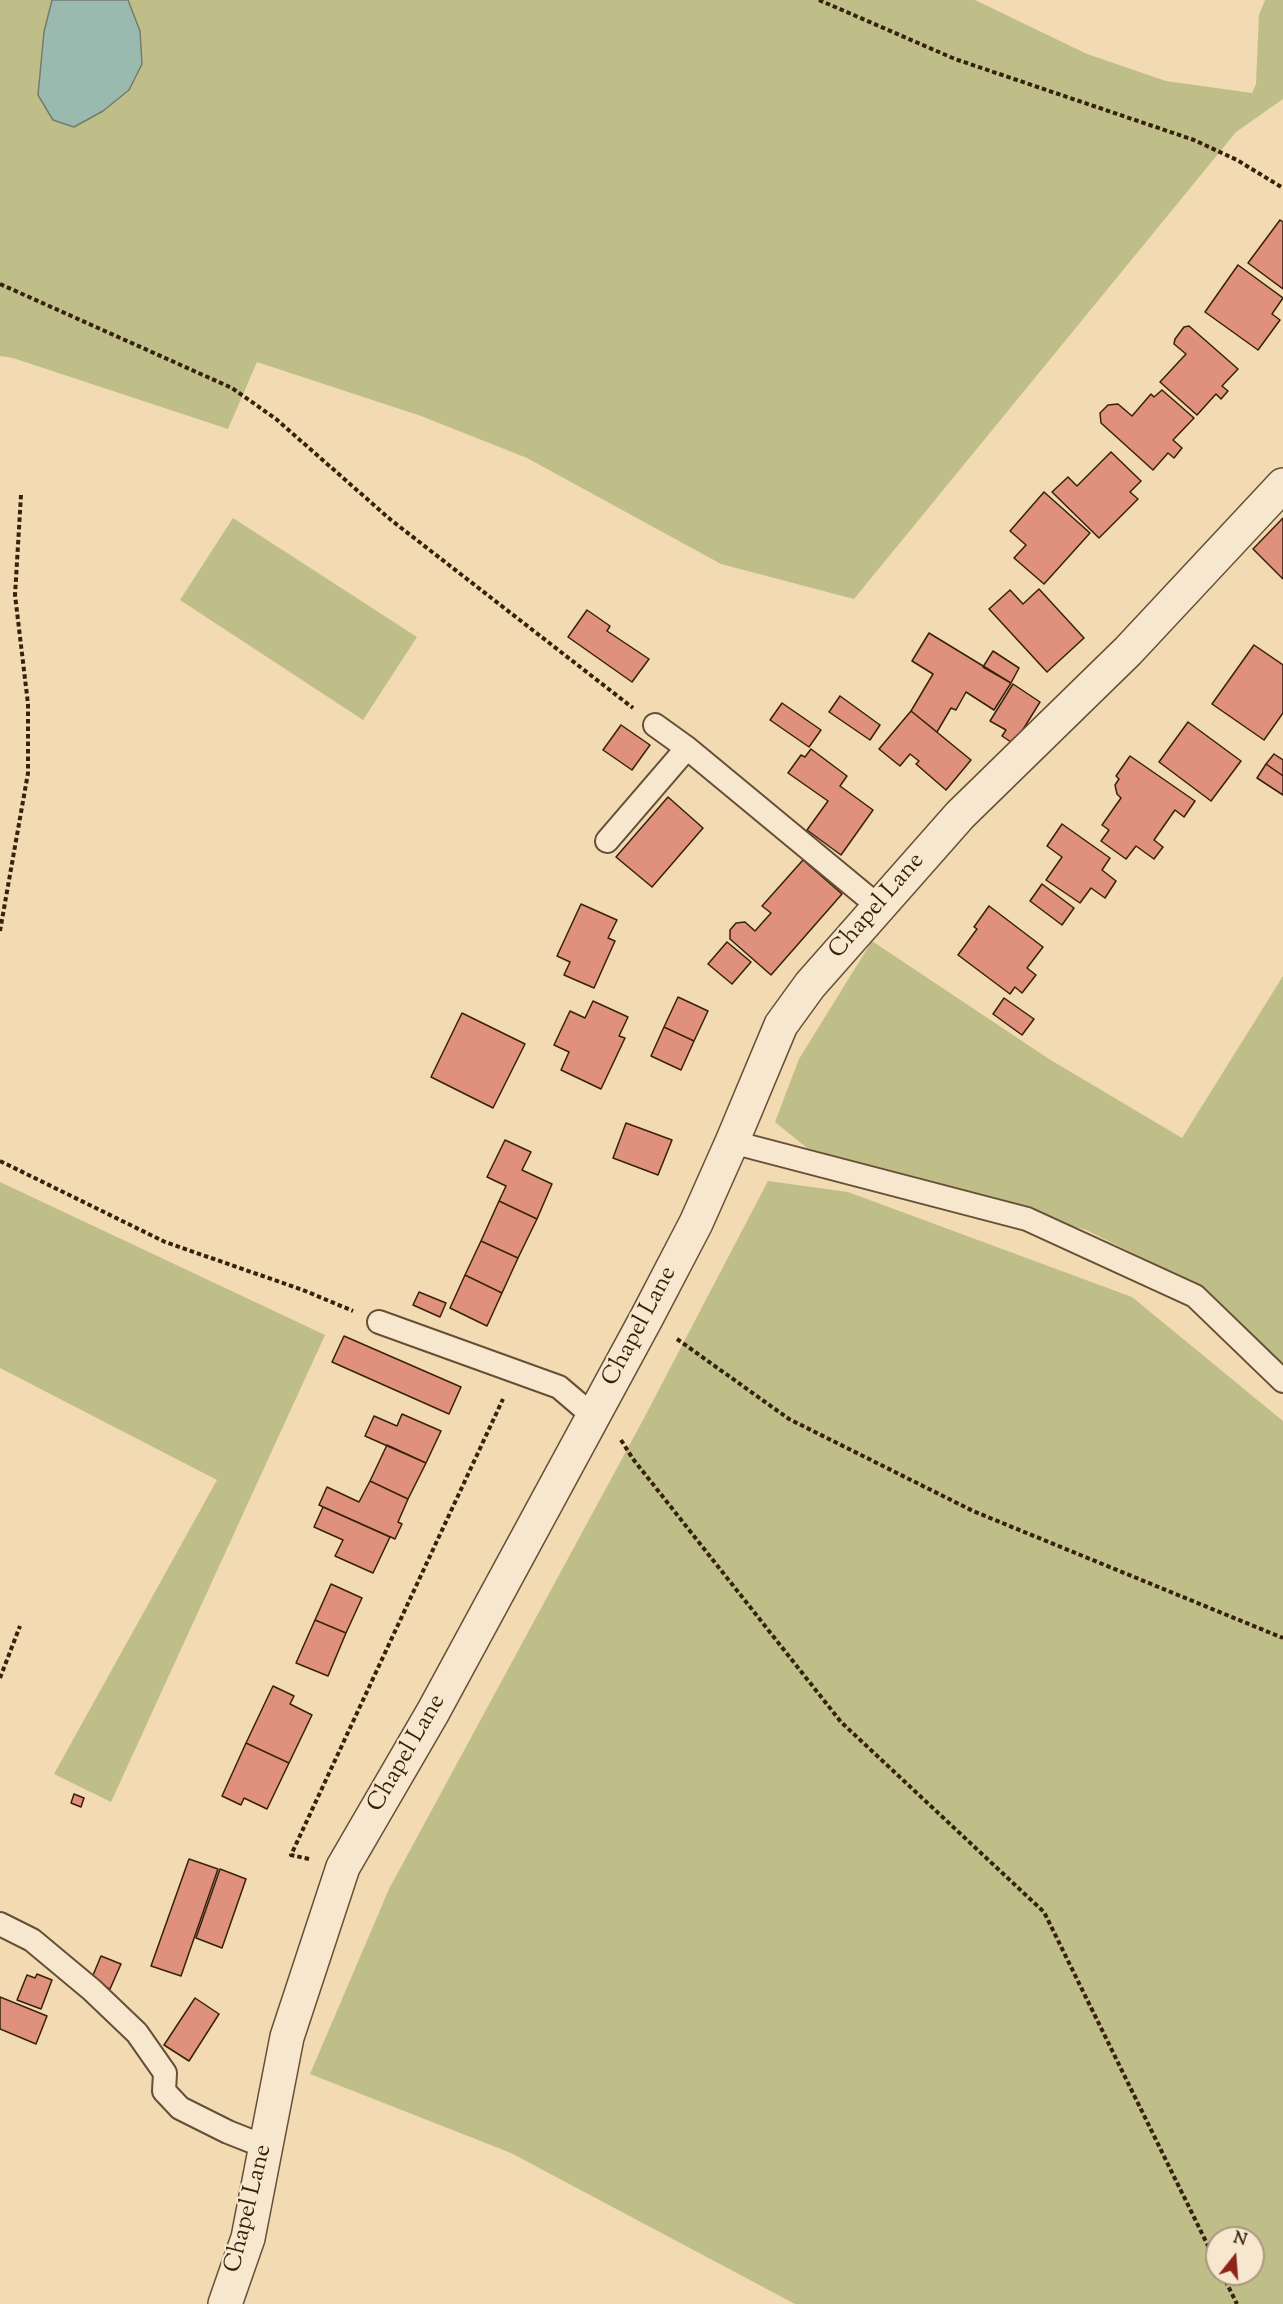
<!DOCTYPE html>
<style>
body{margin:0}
#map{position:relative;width:1283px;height:2304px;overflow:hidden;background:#f2dab3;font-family:"Sorts Mill Goudy",serif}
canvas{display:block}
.north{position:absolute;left:1205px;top:2226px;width:60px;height:60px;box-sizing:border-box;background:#f7e7ce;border:2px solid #aa9880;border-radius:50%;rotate:17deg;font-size:16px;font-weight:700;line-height:24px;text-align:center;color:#37210a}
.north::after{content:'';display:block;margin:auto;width:21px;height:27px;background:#8f2418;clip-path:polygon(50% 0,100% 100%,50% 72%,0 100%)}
</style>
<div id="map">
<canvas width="1283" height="2304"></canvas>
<div class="north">N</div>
</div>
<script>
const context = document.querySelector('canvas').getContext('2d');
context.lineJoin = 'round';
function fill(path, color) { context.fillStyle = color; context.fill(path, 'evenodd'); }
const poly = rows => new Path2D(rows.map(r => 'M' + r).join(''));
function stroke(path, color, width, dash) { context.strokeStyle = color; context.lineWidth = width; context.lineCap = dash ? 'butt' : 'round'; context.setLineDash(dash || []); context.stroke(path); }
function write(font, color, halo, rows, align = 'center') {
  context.font = font + ' "Sorts Mill Goudy",serif'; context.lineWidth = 4.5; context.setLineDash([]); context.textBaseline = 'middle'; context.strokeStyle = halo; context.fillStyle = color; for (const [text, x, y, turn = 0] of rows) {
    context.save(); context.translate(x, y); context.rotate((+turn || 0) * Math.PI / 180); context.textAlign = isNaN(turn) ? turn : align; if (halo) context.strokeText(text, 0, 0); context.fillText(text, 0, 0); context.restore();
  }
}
fill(poly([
 [0,0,975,0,1087,54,1166,81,1252,93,1256,84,1259,15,1265,0,1283,0,1283,99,1236,132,854,599,721,564,527,458,421,416,257,362,228,429,13,358,0,356],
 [233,518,417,637,363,720,180,600],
 [872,941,1049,1059,1182,1138,1283,976,1283,1365,1185,1279,1086,1230,807,1148,775,1122,799,1059],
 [768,1181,848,1192,1132,1297,1283,1421,1283,2304,795,2304,511,2153,310,2074,389,1889,643,1420],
 [1217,2238,1253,2238,1253,2274,1217,2274],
 [0,1182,325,1335,111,1802,54,1774,217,1480,0,1368]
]), '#bfbe89');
const water = poly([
 [52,0,128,0,140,31,142,64,129,90,103,111,74,127,53,120,38,95,44,32,52,0]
]);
fill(water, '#9bbaaf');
stroke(water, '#737d6d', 1.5);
const building = poly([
 [1280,220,1283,222,1283,289,1248,263,1280,220],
 [1238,265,1283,298,1272,314,1280,320,1258,350,1205,312,1238,265],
 [1189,326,1238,369,1222,386,1228,391,1221,399,1216,394,1197,415,1160,382,1186,354,1174,344,1175,339,1184,327,1189,326],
 [1162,390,1194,418,1173,440,1182,448,1174,458,1168,453,1153,470,1101,423,1100,413,1108,405,1118,404,1132,416,1151,394,1154,397,1162,390],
 [1111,452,1141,481,1130,492,1138,499,1099,538,1052,492,1068,477,1077,486,1111,452],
 [1044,492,1090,533,1044,584,1014,558,1026,545,1010,531,1044,492],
 [1283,518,1283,579,1253,549,1283,518],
 [1039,589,1084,638,1047,672,989,609,1010,590,1023,604,1039,589],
 [587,610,610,626,607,631,649,659,632,682,568,637,587,610],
 [929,633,1011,683,994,710,966,692,956,710,951,708,937,732,911,711,933,674,912,661,929,633],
 [1254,645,1283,665,1283,713,1264,740,1212,704,1254,645],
 [993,651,1019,668,1011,683,983,667,993,651],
 [1013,684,1040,702,1014,744,1002,736,1006,730,990,721,1013,684],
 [840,696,880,725,870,740,829,712,840,696],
 [782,703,821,730,809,747,770,720,782,703],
 [911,711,971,760,946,790,916,764,919,761,910,754,900,766,879,749,911,711],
 [1188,722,1241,761,1211,801,1159,762,1188,722],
 [621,725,650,745,632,770,603,750,621,725],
 [811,749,847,776,840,786,873,810,841,855,807,830,828,801,788,773,801,755,805,757,811,749],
 [1274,754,1283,760,1283,776,1266,764,1274,754],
 [1130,756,1195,801,1184,817,1175,810,1154,840,1163,847,1154,859,1136,846,1126,859,1101,841,1109,830,1102,825,1121,798,1117,794,1115,785,1119,779,1116,776,1130,756],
 [1266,764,1283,776,1283,795,1257,778,1266,764],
 [668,797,703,828,652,887,616,857,668,797],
 [1062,824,1110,858,1102,870,1116,881,1105,898,1091,888,1080,903,1046,880,1062,857,1047,846,1062,824],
 [803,860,842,894,771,975,730,939,730,930,736,923,745,922,755,931,771,913,762,906,803,860],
 [1042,884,1074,908,1062,925,1030,901,1042,884],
 [581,904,617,920,608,938,615,941,594,988,564,975,570,962,557,956,581,904],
 [989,906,1043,947,1027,968,1036,975,1022,993,1015,987,1010,994,958,955,977,929,974,927,989,906],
 [727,942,751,962,732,984,708,964,727,942],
 [678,997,708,1011,694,1041,664,1027,678,997],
 [1004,998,1034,1019,1022,1035,993,1014,1004,998],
 [593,1001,628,1017,619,1036,625,1038,601,1089,561,1070,569,1052,554,1045,570,1011,585,1018,593,1001],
 [462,1013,525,1044,493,1108,431,1077,462,1013],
 [664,1027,694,1041,681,1070,651,1056,664,1027],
 [626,1123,672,1140,658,1175,613,1158,626,1123],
 [505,1140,531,1152,522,1170,552,1184,537,1219,499,1201,506,1186,487,1177,505,1140],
 [499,1201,537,1219,518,1258,481,1241,499,1201],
 [481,1241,518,1258,502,1293,465,1275,481,1241],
 [465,1275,502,1293,487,1326,450,1308,465,1275],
 [419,1292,446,1303,440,1317,413,1305,419,1292],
 [344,1336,461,1387,449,1414,332,1362,344,1336],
 [402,1414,441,1431,426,1463,365,1436,374,1416,397,1426,402,1414],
 [387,1445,426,1463,408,1499,370,1481,387,1445],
 [370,1481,408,1499,398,1522,402,1524,395,1539,319,1505,327,1487,359,1502,370,1481],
 [323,1507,390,1537,373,1573,335,1556,343,1540,314,1527,323,1507],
 [331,1584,362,1598,346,1633,315,1620,331,1584],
 [315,1620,346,1633,328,1676,296,1663,315,1620],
 [273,1686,294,1696,290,1704,312,1715,289,1763,246,1743,273,1686],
 [246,1743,289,1763,267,1809,244,1798,241,1805,222,1796,246,1743],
 [74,1794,84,1798,81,1807,71,1803,74,1794],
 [189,1859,218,1869,181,1976,151,1966,189,1859],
 [220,1869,246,1879,222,1948,196,1938,220,1869],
 [101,1956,121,1964,110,1989,91,1980,101,1956],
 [37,1974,52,1980,41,2009,17,2000,27,1975,35,1978,37,1974],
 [0,1997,47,2016,36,2044,0,2029,0,1997],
 [195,1998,219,2014,189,2061,164,2045,195,1998]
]);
fill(building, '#df917e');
stroke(building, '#37210a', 1.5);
const service = poly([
 [655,725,687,748,878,906],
 [607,841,687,748],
 [732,1142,1027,1219,1195,1296,1283,1381],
 [379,1322,559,1387,593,1416],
 [0,1924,32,1940,92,1990,137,2033,165,2073,164,2091,180,2108,228,2132,266,2147]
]);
const minor = poly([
 [225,2304,248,2238,287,2037,343,1867,433,1712,647,1317,696,1223,732,1142,781,1025,810,985,960,815,1128,651,1283,485]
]);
stroke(service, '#664f34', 26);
stroke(minor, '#664f34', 36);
stroke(poly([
 [819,0,955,59,1194,140,1237,160,1283,188],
 [0,284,232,388,276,419,391,520,633,708],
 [0,931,28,773,28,704,15,595,21,495],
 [0,1161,165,1242,303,1290,353,1311],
 [677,1339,789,1419,973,1511,1283,1638],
 [621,1440,633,1459,841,1722,1044,1912,1217,2264],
 [0,1678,20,1626],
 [309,1859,291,1855,503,1399],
 [1222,2274,1237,2304]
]), '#37210a', 4, [4.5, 3]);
stroke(service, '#f7e7ce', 22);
stroke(minor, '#f7e7ce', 33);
write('24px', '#37210a', '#f7e7ce', [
 ["Chapel Lane",878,907,-49],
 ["Chapel Lane",641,1327,-62],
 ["Chapel Lane",408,1754,-60],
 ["Chapel Lane",250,2209,-76]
]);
</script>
